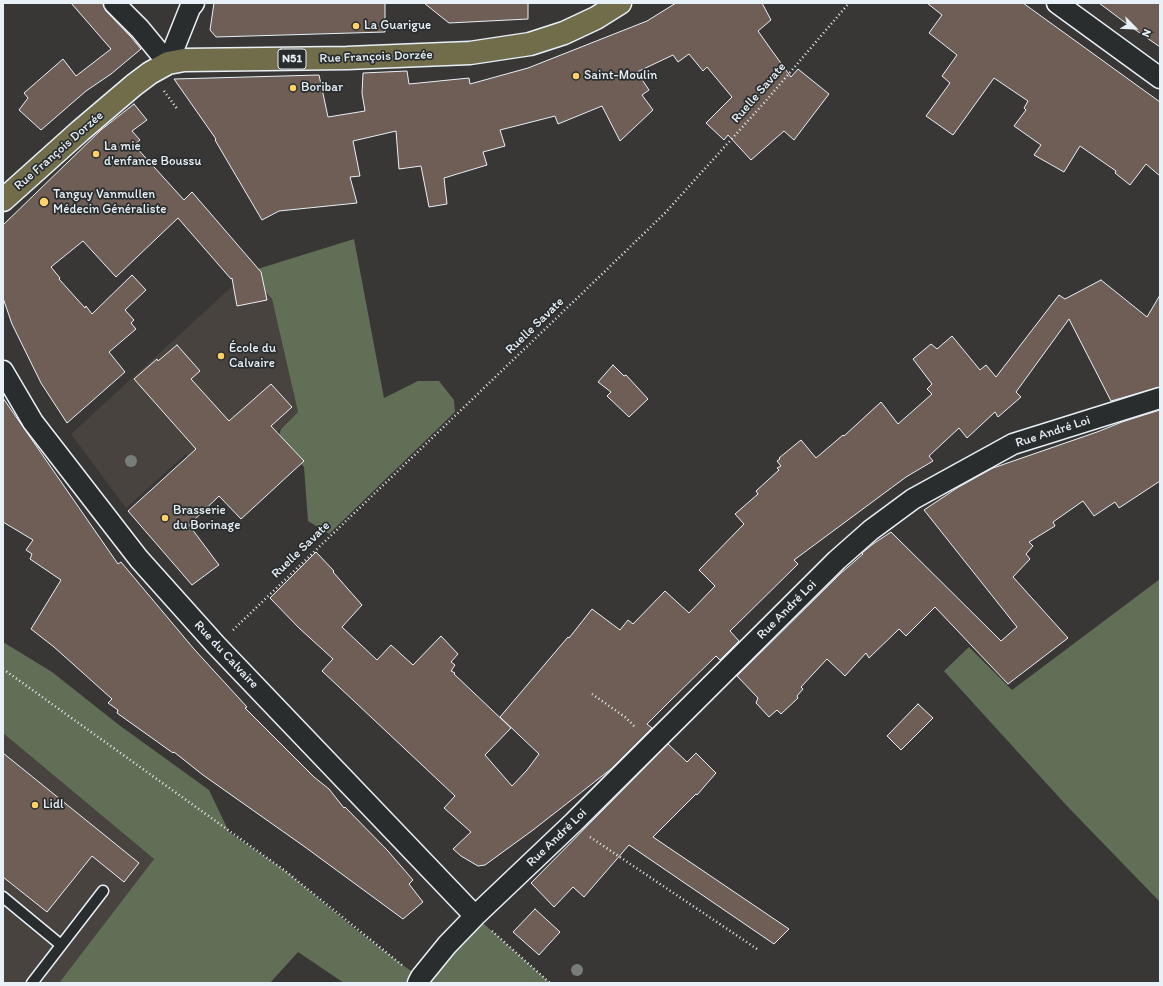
<!DOCTYPE html>
<meta charset="utf-8">
<style>
body{margin:0}
#map{position:relative;width:1163px;height:986px;overflow:hidden;background:#383736;font-family:Itim,sans-serif}
canvas{display:block}
.frame{position:absolute;inset:0;border:4px solid #e8f1f8;pointer-events:none}
.north{position:absolute;left:1115px;top:8px;width:40px;height:40px;-webkit-text-stroke:3px #2a2d2e;paint-order:stroke;rotate:114deg;font-size:11px;font-weight:700;line-height:16px;text-align:center;color:#e8f1f8}
.north::after{content:'';display:block;margin:auto;width:14px;height:18px;background:#e8f1f8;clip-path:polygon(50% 0,100% 100%,50% 72%,0 100%)}
</style>
<div id="map">
<canvas width="1163" height="986"></canvas>
<div class="frame"></div>
<div class="north">N</div>
</div>
<script>
const context = document.querySelector('canvas').getContext('2d');
context.lineJoin = 'round';
function fill(path, color) { context.fillStyle = color; context.fill(path, 'evenodd'); }
const poly = rows => new Path2D(rows.map(r => 'M' + r).join(''));
function stroke(path, color, width, dash) { context.strokeStyle = color; context.lineWidth = width; context.lineCap = dash ? 'butt' : 'round'; context.setLineDash(dash || []); context.stroke(path); }
function write(font, color, halo, rows, align = 'center') {
  context.font = font + ' Itim,sans-serif'; context.lineWidth = 3.5; context.setLineDash([]); context.textBaseline = 'middle'; context.strokeStyle = halo; context.fillStyle = color; for (const [text, x, y, turn = 0] of rows) {
    context.save(); context.translate(x, y); context.rotate((+turn || 0) * Math.PI / 180); context.textAlign = isNaN(turn) ? turn : align; if (halo) context.strokeText(text, 0, 0); context.fillText(text, 0, 0); context.restore();
  }
}
fill(poly([
 [248,272,272,299,298,412,217,489,186,454,126,508,71,434],
 [3,733,154,859,59,983,3,983]
]), '#48433f');
fill(poly([
 [354,239,384,398,418,381,439,381,454,400,455,412,329,534,308,521,304,467,278,439,281,429,298,412,272,299,248,272],
 [1160,579,1160,902,1067,806,944,671,969,647,1012,690],
 [3,642,52,672,119,725,209,790,229,832,284,870,354,928,401,964,420,977,475,916,550,983,344,983,298,952,270,983,59,983,154,859,3,733]
]), '#616f57');
const building = poly([
 [71,3,103,3,106,11,131,37,141,49,111,74,86,91,41,130,19,110,28,98,24,93,63,59,76,76,111,49,71,3],
 [214,3,385,3,385,32,216,37,210,30,214,3],
 [424,3,528,3,528,19,449,23,424,3],
 [676,3,762,3,771,20,758,31,770,48,791,77,798,69,829,94,794,140,784,131,751,160,728,135,724,140,706,123,732,97,707,67,703,71,689,54,678,62,673,55,637,72,649,90,642,95,653,110,620,141,602,106,558,124,555,116,500,130,505,146,483,152,487,165,444,178,447,204,429,207,421,166,399,169,396,131,353,141,360,176,350,177,357,203,279,211,262,220,215,140,216,139,174,79,319,75,328,117,365,111,362,93,363,73,407,71,409,84,469,78,470,84,528,68,647,21,676,3],
 [927,3,1023,3,1160,102,1160,176,1146,164,1130,185,1115,173,1116,171,1080,146,1064,172,1034,155,1041,145,1014,126,1026,110,1024,108,1028,101,994,78,953,135,926,116,950,83,942,76,957,55,929,33,942,15,927,3],
 [1099,3,1160,3,1160,47,1127,24,1099,3],
 [134,104,147,120,132,131,140,140,134,145,184,200,192,192,261,272,267,300,237,306,232,278,231,279,178,218,116,277,83,241,51,267,60,278,59,279,85,308,86,306,92,314,132,275,146,290,125,310,134,320,131,323,136,329,109,352,125,372,67,423,41,383,12,324,3,298,3,225,101,130,134,104],
 [1101,280,1147,317,1160,295,1160,387,1111,401,1069,319,1016,392,1021,397,998,417,995,412,967,438,959,428,929,456,933,461,906,477,794,560,798,564,730,631,739,641,720,660,716,656,669,702,647,724,652,728,611,769,533,830,485,865,478,866,461,856,453,849,471,832,444,808,455,796,322,671,333,659,299,628,270,598,316,552,334,571,333,572,362,605,342,627,377,660,391,645,413,665,441,636,458,654,451,662,455,665,451,671,455,673,454,674,511,728,485,755,512,786,527,770,539,754,500,717,568,637,569,638,592,609,620,630,628,620,633,624,665,591,689,613,715,586,699,570,744,524,735,514,758,494,756,491,779,470,777,468,781,466,777,461,780,459,779,458,801,440,816,458,843,435,844,436,881,402,898,424,932,394,927,389,932,384,913,359,931,344,937,349,952,336,980,370,986,365,996,377,1059,295,1065,299,1101,280],
 [177,345,200,371,191,379,229,421,271,384,292,407,271,426,304,461,241,519,219,496,189,525,219,565,192,585,128,511,196,449,134,379,157,359,158,361,177,345],
 [613,365,624,376,626,375,648,399,629,417,607,396,611,392,598,382,613,365],
 [3,398,118,564,121,562,194,649,247,707,245,708,314,777,329,789,344,808,345,807,388,851,413,880,409,884,423,902,403,919,305,847,203,775,174,752,173,753,117,713,118,710,108,703,112,699,54,647,31,629,61,580,30,559,32,554,26,550,33,540,3,522,3,398],
 [1160,410,1160,481,1119,508,1115,502,1094,516,1083,501,1053,522,1055,526,1029,542,1033,546,1026,554,1030,559,1013,577,1068,638,1008,684,935,607,906,636,899,629,869,658,866,653,845,676,827,659,801,687,803,689,797,696,798,698,781,714,777,710,769,717,756,703,758,698,737,676,840,574,863,554,862,553,873,544,891,532,1001,641,1017,627,924,510,957,488,993,468,1097,432,1122,422,1160,410],
 [918,704,933,718,901,750,887,736,918,704],
 [668,744,687,762,696,753,716,773,697,795,696,794,653,837,789,929,774,944,629,845,584,897,573,887,554,907,531,883,668,744],
 [3,753,139,863,124,882,92,856,47,912,3,877,3,753],
 [535,909,560,932,539,955,513,932,535,909]
]);
fill(building, '#6e5e55');
stroke(building, '#e8f1f8', 1);
const service = poly([
 [3,897,61,945],
 [32,983,103,891]
]);
const minor = poly([
 [114,3,140,29,168,63,190,8,194,3],
 [1057,3,1160,78],
 [3,371,33,422,139,559,216,645,475,916],
 [418,983,421,977,447,945,475,916,574,822,837,560,871,530,913,499,1013,444,1160,398]
]);
const primary = poly([
 [3,200,80,131,134,85,150,73,168,63,184,60,347,58,470,53,530,44,564,33,596,18,620,3]
]);
stroke(service, '#e8f1f8', 13);
stroke(minor, '#e8f1f8', 23);
stroke(primary, '#e8f1f8', 25);
stroke(poly([
 [164,91,178,110],
 [233,630,598,278,665,213,764,103,849,3],
 [3,669,284,870,402,965],
 [592,694,625,717,636,728],
 [590,837,757,949],
 [492,931,550,983]
]), '#e8f1f8', 2.5, [1, 3]);
stroke(service, '#2a2d2e', 10);
stroke(minor, '#2a2d2e', 20);
stroke(primary, '#716d4b', 22);
context.fillStyle = '#777d79';
for (const [x, y] of [
 [131,461],
 [577,970]
]) { context.beginPath(); context.arc(x, y, 6, 0, 2 * Math.PI); context.fill(); }
for (const [x, y, r, color] of [
 [356,26,4,"#ffd166"],
 [576,76,4,"#ffd166"],
 [293,88,4,"#ffd166"],
 [96,154,4,"#ffd166"],
 [44,202,5,"#ffd166"],
 [221,356,4,"#ffd166"],
 [165,518,4,"#ffd166"],
 [35,805,4,"#ffd166"]
]) { const dot = new Path2D(); dot.arc(x, y, r, 0, 2 * Math.PI); context.fillStyle = color; context.fill(dot); stroke(dot, '#2a2d2e', 1.5); }
for (const [x, y, w] of [
 [292,59,28]
]) { const box = new Path2D(); box.roundRect(x - w / 2, y - 10, w, 20, 3); context.fillStyle = '#2a2d2e'; context.fill(box); stroke(box, '#e8f1f8', 1); }
write('bold 12px', '#e8f1f8', null, [
 ["N51",292,59]
]);
write('13px', '#e8f1f8', '#2a2d2e', [
 ["La Guarigue",364,26],
 ["Saint-Moulin",584,76],
 ["Boribar",301,88],
 ["La mie",104,147],
 ["d'enfance Boussu",104,162],
 ["Tanguy Vanmullen",53,195],
 ["Médecin Généraliste",53,210],
 ["École du",229,349],
 ["Calvaire",229,364],
 ["Brasserie",173,511],
 ["du Borinage",173,526],
 ["Lidl",43,805]
], 'left');
write('13px', '#e8f1f8', '#2a2d2e', [
 ["Rue François Dorzée",376,57,-2],
 ["Ruelle Savate",759,93,-49],
 ["Rue François Dorzée",59,151,-41],
 ["Ruelle Savate",535,326,-44],
 ["Rue André Loi",1053,432,-18],
 ["Ruelle Savate",301,550,-44],
 ["Rue André Loi",787,610,-45],
 ["Rue du Calvaire",226,655,47],
 ["Rue André Loi",557,838,-44]
]);
</script>
